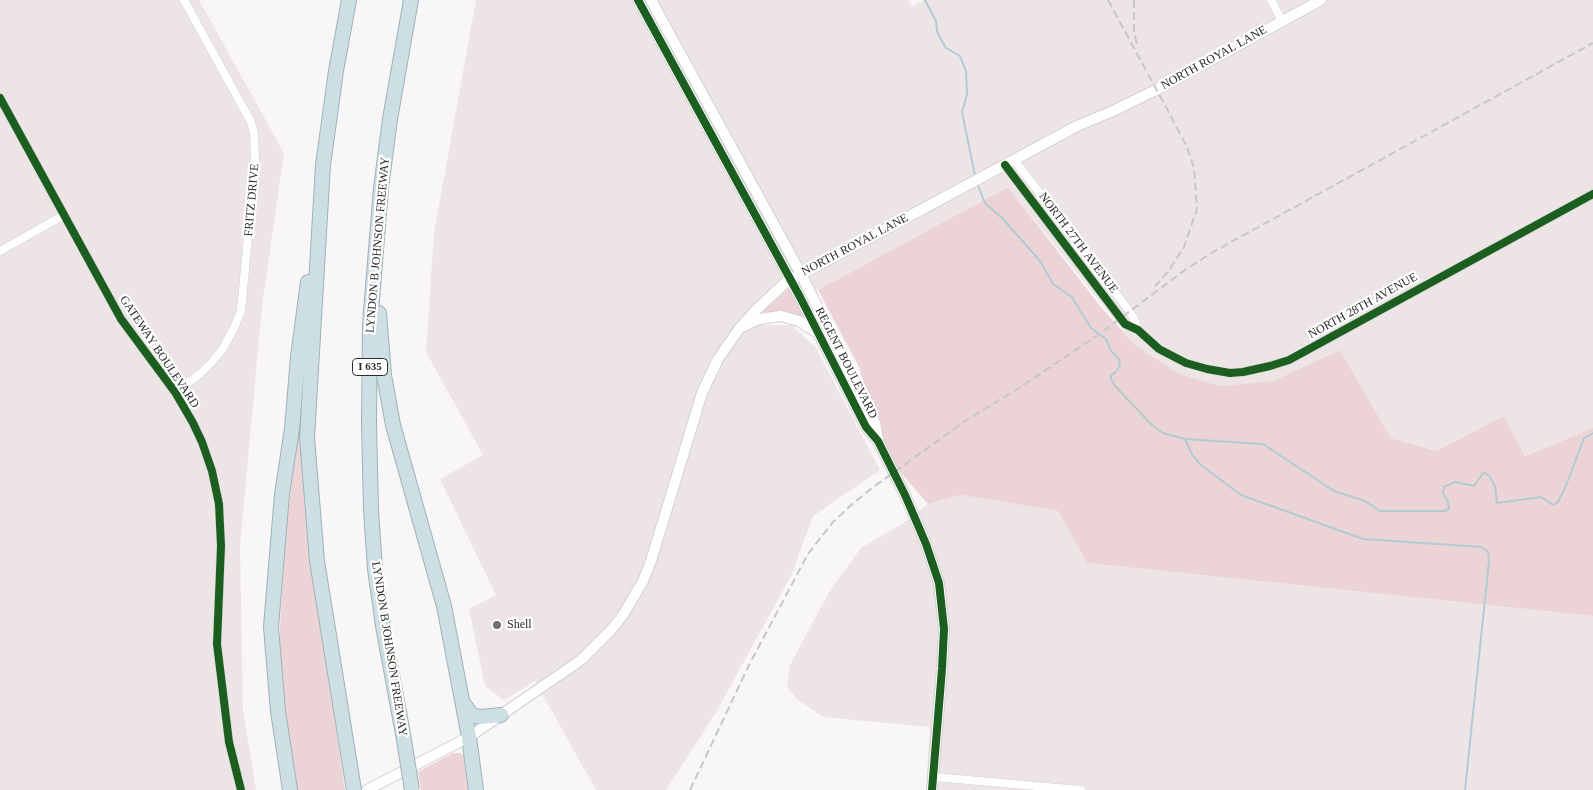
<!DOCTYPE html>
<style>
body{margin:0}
canvas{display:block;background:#f8f6f6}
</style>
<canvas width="1593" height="790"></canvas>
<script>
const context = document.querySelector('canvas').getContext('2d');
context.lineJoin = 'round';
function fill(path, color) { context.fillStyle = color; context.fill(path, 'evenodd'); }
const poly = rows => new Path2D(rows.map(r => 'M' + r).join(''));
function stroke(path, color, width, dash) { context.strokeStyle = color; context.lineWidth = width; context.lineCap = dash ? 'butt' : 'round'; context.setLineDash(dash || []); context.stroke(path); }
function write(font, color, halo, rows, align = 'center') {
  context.font = font + ' Georgia,serif'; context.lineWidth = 4.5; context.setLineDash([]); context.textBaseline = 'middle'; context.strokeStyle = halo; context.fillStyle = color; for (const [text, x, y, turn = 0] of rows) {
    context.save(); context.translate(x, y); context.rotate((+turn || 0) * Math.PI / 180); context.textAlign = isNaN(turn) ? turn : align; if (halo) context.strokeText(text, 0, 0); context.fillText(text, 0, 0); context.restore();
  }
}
fill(poly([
 [0,0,199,0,284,153,262,307,240,546,243,711,256,790,0,790],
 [476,0,908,0,912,7,924,0,1593,0,1593,428,1525,456,1504,416,1436,451,1391,438,1340,350,1273,381,1221,386,1179,374,1135,345,1008,187,818,290,762,325,792,325,816,348,880,470,813,516,791,576,715,714,666,790,596,790,535,681,504,700,485,686,469,609,496,595,440,479,483,455,426,352,434,233],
 [961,495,1058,511,1087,563,1593,616,1593,790,926,790,930,727,823,717,798,700,787,687,790,665,829,592,861,548,905,522,928,504]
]), '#ede5e5');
fill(poly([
 [1008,187,1100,306,1135,345,1179,374,1221,386,1273,381,1340,350,1391,438,1436,451,1504,416,1525,456,1593,428,1593,616,1087,563,1058,511,961,495,928,504,883,452,859,367,818,290],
 [789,289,790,289,806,320,757,317],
 [300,410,309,544,345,790,297,790,279,672,280,625,286,531],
 [453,753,461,753,466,759,471,790,421,790,418,772]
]), '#ecd4d6');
stroke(poly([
 [925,0,936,21,937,32,946,48,960,56,966,71,967,94,962,112,975,176],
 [977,183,985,203,1003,219,1040,261,1053,284,1072,297,1091,328,1106,339,1111,351,1119,359,1120,366,1115,373,1111,375,1111,379,1115,386,1152,425,1163,433,1185,439,1263,444,1334,491,1365,501,1380,511,1445,511,1449,509,1448,502,1443,493,1444,487,1455,482,1474,486,1484,472,1489,476,1495,486,1497,503,1541,497,1553,505,1558,502,1565,488,1584,438,1593,433],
 [1185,439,1193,456,1201,465,1241,495,1363,539,1481,547,1488,552,1489,561,1465,790]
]), '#b1cbd5', 2);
const street = poly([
 [1271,0,1282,21],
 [0,98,121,319,175,392,193,423,202,442,212,471,219,504,221,546,217,644,229,742,241,790],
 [1014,160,1100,271,1134,318,1138,330],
 [1005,165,1125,324,1138,330,1159,349,1186,363,1207,369,1230,373,1243,372,1270,366,1289,360,1593,194],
 [0,251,64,215],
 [175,392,200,374,210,364,222,350,234,328,241,311,255,163,254,133,251,122,184,0],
 [934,777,1081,790]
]);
const secondary = poly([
 [638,0,800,297,866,427,878,441,905,495,926,544,939,583,944,629,942,669,932,790],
 [651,0,801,274,875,423,878,440],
 [744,326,759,319,781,316,799,321,816,332],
 [367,790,469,737,581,660,611,630,623,615,643,581,651,561,702,393,718,359,739,329,755,311,785,283,1077,126,1113,111,1156,90,1321,0]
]);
const highway = poly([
 [349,0,336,71,323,165,307,438,317,561,354,790],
 [379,313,384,375,393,425,444,606,469,737,476,790],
 [463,703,472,715,480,717,501,715],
 [403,734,383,626,375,569,371,510,369,424,370,324,381,188,390,119,411,0],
 [290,790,278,711,271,627,282,494,292,429,298,357,308,282]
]);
stroke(street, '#d3d1d1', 9);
stroke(secondary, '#d3d1d1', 12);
stroke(highway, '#9fb2b7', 16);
stroke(street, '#fefefe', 8);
stroke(secondary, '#fefefe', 10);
stroke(highway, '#cddfe4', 14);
stroke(poly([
 [1108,0,1168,111,1187,147,1194,168,1197,209,1184,247,1168,272,1155,286],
 [1134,0,1134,33,1138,47],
 [690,790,749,665,808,554,833,522,850,506,872,488,968,419,1016,390,1098,335,1185,270,1213,252,1593,43]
]), '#c8c7c7', 2, [8, 4]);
const highwayBridge = poly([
 [403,734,412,790]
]);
stroke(highwayBridge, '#9fb2b7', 16, []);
stroke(highwayBridge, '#cddfe4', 14);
stroke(poly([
 [638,0,800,297,866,427,878,441,905,495,926,544,939,583,944,629,942,669,932,790],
 [0,98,121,319,175,392,193,423,202,442,212,471,219,504,221,546,217,644,229,742,241,790],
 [1005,165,1125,324,1138,330,1159,349,1186,363,1207,369,1230,373,1243,372,1270,366,1289,360,1593,194]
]), '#1b5e20', 8);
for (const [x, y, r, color] of [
 [497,625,5,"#737272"]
]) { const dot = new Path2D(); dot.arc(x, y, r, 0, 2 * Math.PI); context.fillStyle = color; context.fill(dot); stroke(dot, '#fff', 2); }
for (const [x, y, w] of [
 [370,367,35]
]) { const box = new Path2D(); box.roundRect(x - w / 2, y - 8.5, w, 17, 4); context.fillStyle = '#fff'; context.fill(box); stroke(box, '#2c2b2b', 1); }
write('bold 11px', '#2c2b2b', null, [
 ["I 635",370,367]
]);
write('12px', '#2c2b2b', '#fff', [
 ["NORTH ROYAL LANE",1214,58,-29],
 ["FRITZ DRIVE",252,200,-85],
 ["NORTH 27TH AVENUE",1078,243,53],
 ["LYNDON B JOHNSON FREEWAY",378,245,-85],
 ["NORTH ROYAL LANE",855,245,-28],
 ["NORTH 28TH AVENUE",1363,306,-29],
 ["GATEWAY BOULEVARD",159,352,56],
 ["REGENT BOULEVARD",846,363,63],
 ["LYNDON B JOHNSON FREEWAY",389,649,81]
]);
write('12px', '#2c2b2b', '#fff', [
 ["Shell",507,625]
], 'left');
</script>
